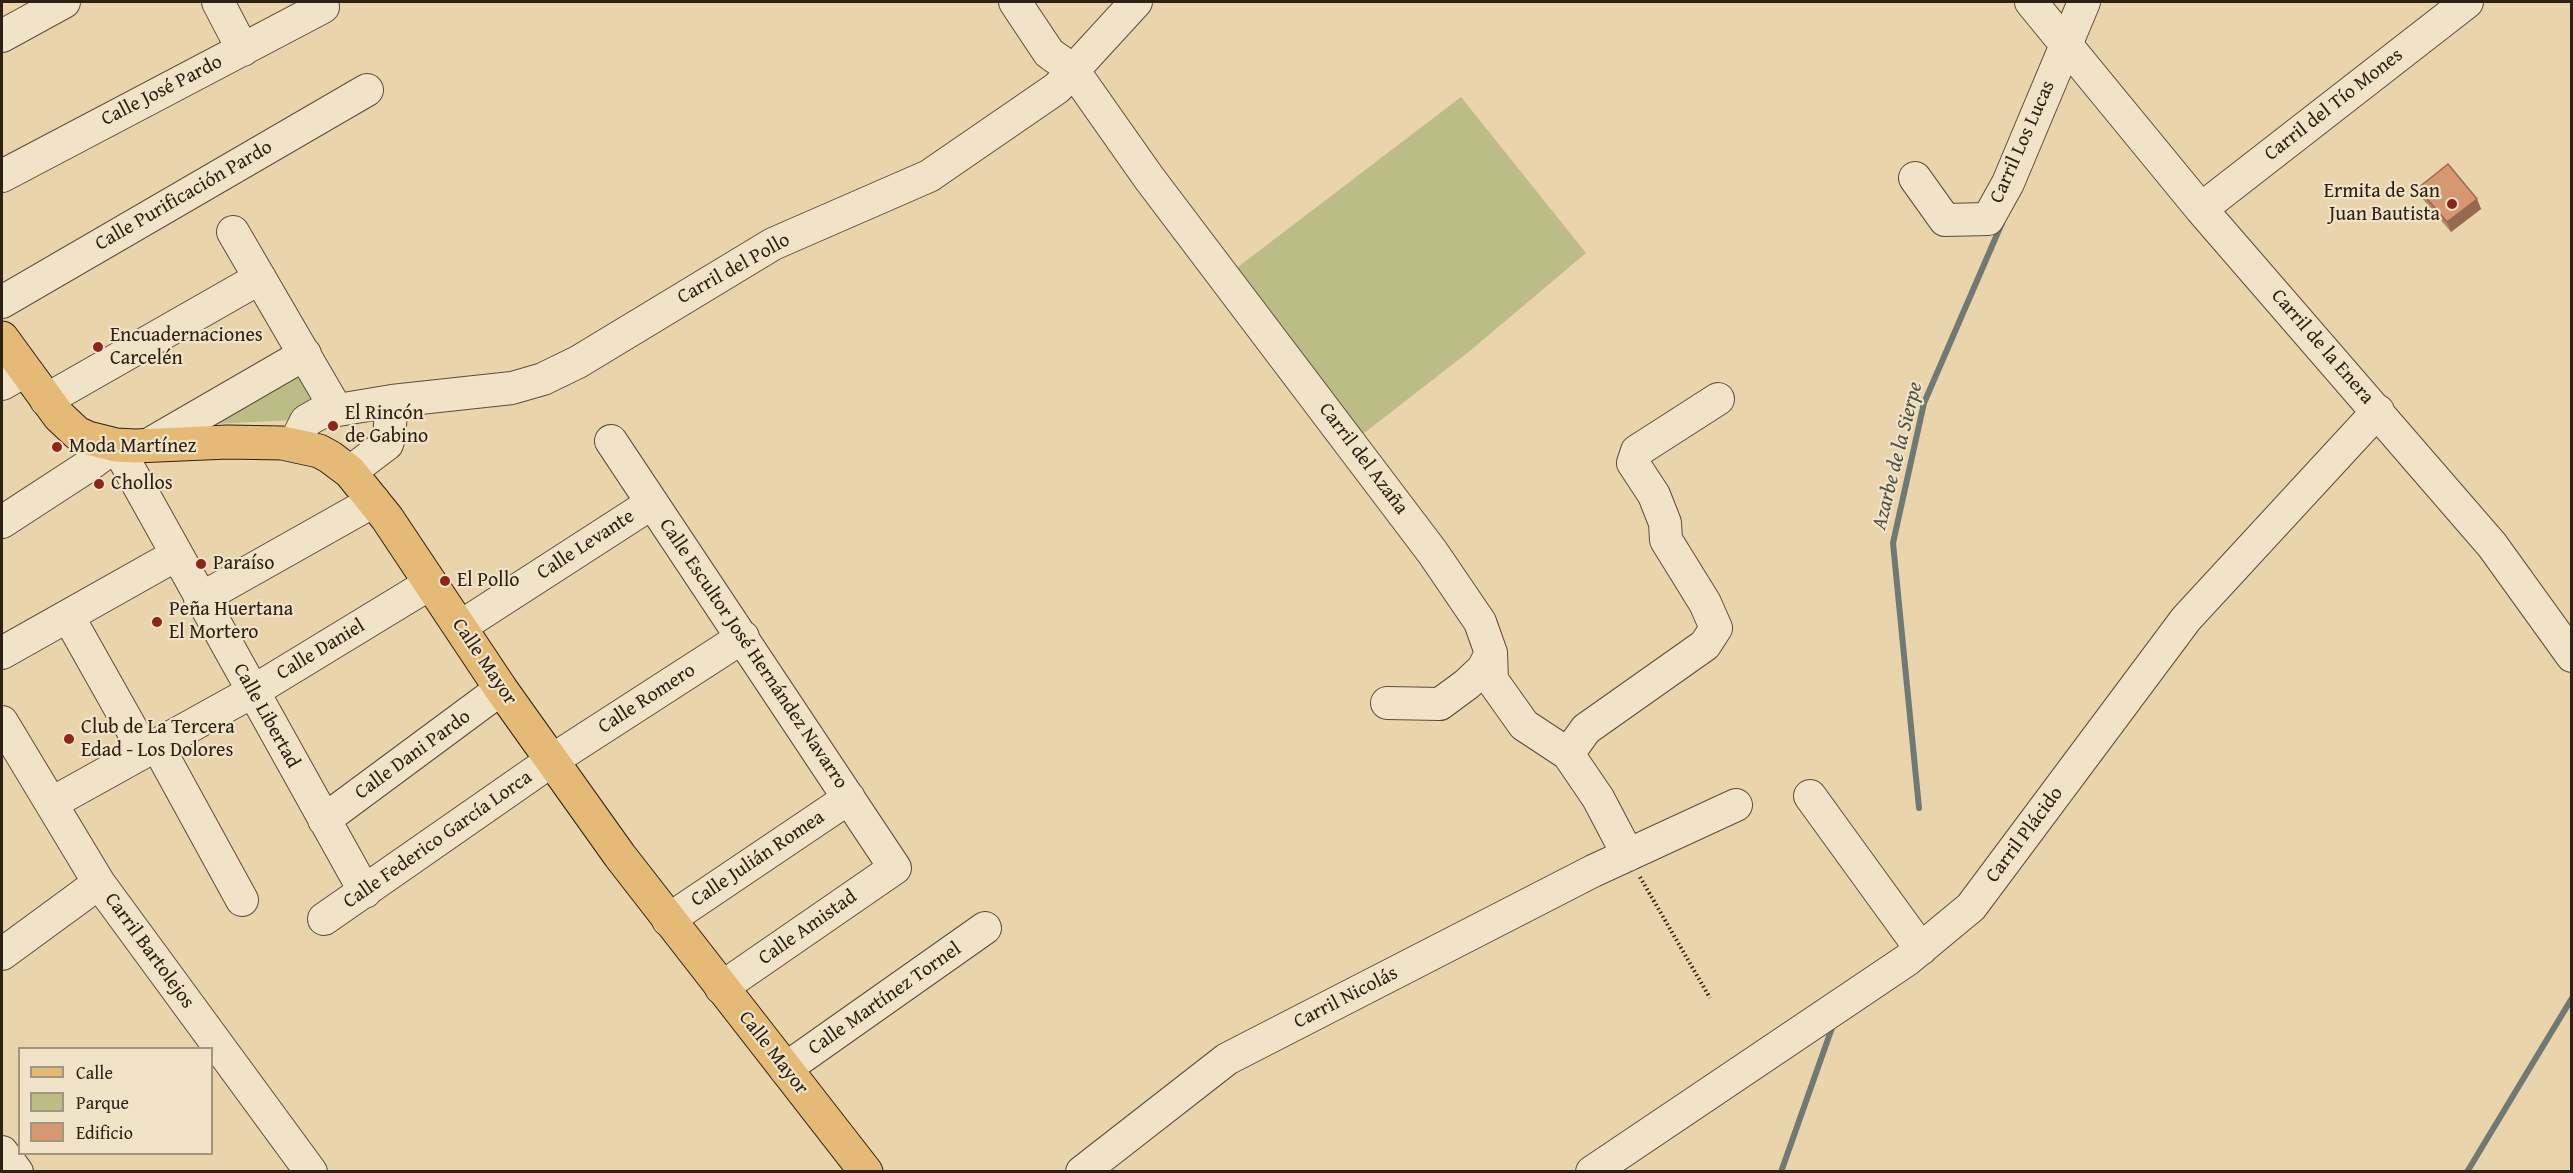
<!DOCTYPE html>
<meta charset="utf-8">
<style>
body{margin:0}
#map{position:relative;width:2573px;height:1173px;overflow:hidden;background:#e9d4ab;font-family:"Gentium Book Plus",serif}
canvas{display:block}
.frame{position:absolute;inset:0;border:3px solid #2c2113;pointer-events:none}
.legend{position:absolute;left:18px;top:1047px;width:195px;height:108px;box-sizing:border-box;background:#f1e3c8;border:2px solid #a29580;margin:0;padding:8px 10px;list-style:none;font-size:18px;color:#2c2113}
.legend li{display:flex;align-items:center;gap:12px;height:30px}
.legend b{width:30px;border:2px solid #a29580}
</style>
<div id="map">
<canvas width="2573" height="1173"></canvas>
<div class="frame"></div>
<ul class="legend">
<li><b style="height:8px;background:#e4ba76"></b>Calle</li>
<li><b style="height:16px;background:#bbbc86"></b>Parque</li>
<li><b style="height:16px;background:#d69871"></b>Edificio</li>
</ul>
</div>
<script>
const context = document.querySelector('canvas').getContext('2d');
context.lineJoin = 'round';
function fill(path, color) { context.fillStyle = color; context.fill(path, 'evenodd'); }
const poly = rows => new Path2D(rows.map(r => 'M' + r).join(''));
function stroke(path, color, width, dash) { context.strokeStyle = color; context.lineWidth = width; context.lineCap = dash ? 'butt' : 'round'; context.setLineDash(dash || []); context.stroke(path); }
function write(font, color, halo, rows, align = 'center') {
  context.font = font + ' "Gentium Book Plus",serif'; context.lineWidth = 4.5; context.setLineDash([]); context.textBaseline = 'middle'; context.strokeStyle = halo; context.fillStyle = color; for (const [text, x, y, turn = 0] of rows) {
    context.save(); context.translate(x, y); context.rotate((+turn || 0) * Math.PI / 180); context.textAlign = isNaN(turn) ? turn : align; if (halo) context.strokeText(text, 0, 0); context.fillText(text, 0, 0); context.restore();
  }
}
fill(poly([
 [1461,97,1586,253,1471,350,1359,437,1234,270],
 [296,364,321,396,296,420,213,424]
]), '#bbbc86');
stroke(poly([
 [1919,808,1893,543,1924,403,2002,223],
 [1781,1172,1833,1025],
 [2467,1172,2572,998]
]), '#6f7a74', 6);
const minor = poly([
 [218,2,243,50],
 [1015,2,1049,53,1073,70,1149,178,1433,553,1480,622,1491,653,1492,680,1524,725,1568,754,1598,798,1628,855],
 [2031,2,2201,209,2492,545,2572,656],
 [2,36,64,2],
 [2,176,323,7],
 [1915,178,1945,220,1988,219,2008,183,2084,2],
 [2201,209,2467,2],
 [233,232,336,409],
 [2,302,367,90],
 [2,384,25,371],
 [46,400,260,278],
 [611,441,895,868,721,988],
 [294,445,306,421,320,413,392,401,512,388,543,379,578,362,773,244,929,176,1057,88,1136,2],
 [146,446,305,354],
 [350,472,387,444,389,437,392,401],
 [2,522,88,466,116,445,365,892],
 [200,599,374,501],
 [68,616,144,751],
 [460,627,652,503],
 [2,653,176,555],
 [1387,703,1440,704,1467,684,1483,669,1491,653],
 [2,722,99,883,311,1172],
 [157,745,242,900],
 [1568,754,1586,729,1705,645,1716,628,1705,603,1666,540,1665,523,1654,495,1633,463,1637,451,1718,399],
 [1810,796,1921,949],
 [52,803,252,692,431,583],
 [324,820,501,689],
 [324,919,551,761,743,637],
 [668,920,849,798],
 [2,954,99,883],
 [785,1069,985,928],
 [2,1152,17,1172],
 [1082,1172,1227,1059,1593,871,1736,805],
 [1592,1172,1907,960,1971,907,2186,619,2378,411]
]);
const major = poly([
 [2,338,59,416,77,433,88,438,116,445,135,446,228,442,282,443,319,451,330,457,350,472,387,518,501,689,620,856,866,1172]
]);
stroke(minor, '#5b4e39', 34);
stroke(major, '#2c2113', 35);
stroke(poly([
 [1640,877,1710,998]
]), '#2c2113', 4, [1.5, 3]);
stroke(minor, '#f1e3c8', 32);
stroke(major, '#e4ba76', 33);
fill(poly([
 [2418,188,2477,199,2481,209,2451,232,2422,198]
]), '#b88361');
fill(poly([
 [2477,199,2481,209,2451,232,2447,222]
]), '#966a4f');
const building = poly([
 [2448,164,2477,199,2447,222,2418,188,2448,164]
]);
fill(building, '#d69871');
stroke(building, '#966a4f', 1.5);
for (const [x, y, r, color] of [
 [2452,204,6,"#8f2418"],
 [98,347,6,"#8f2418"],
 [333,426,6,"#8f2418"],
 [57,447,6,"#8f2418"],
 [99,484,6,"#8f2418"],
 [201,564,6,"#8f2418"],
 [445,581,6,"#8f2418"],
 [157,622,6,"#8f2418"],
 [69,739,6,"#8f2418"]
]) { const dot = new Path2D(); dot.arc(x, y, r, 0, 2 * Math.PI); context.fillStyle = color; context.fill(dot); stroke(dot, '#f1e3c8', 2); }
write('20px', '#2c2113', '#f1e3c8', [
 ["Calle José Pardo",162,91,-27],
 ["Carril del Tío Mones",2334,105,-38],
 ["Carril Los Lucas",2023,142,-66],
 ["Calle Purificación Pardo",184,196,-30],
 ["Carril del Pollo",734,269,-29],
 ["Carril de la Enera",2322,347,49],
 ["Carril del Azaña",1363,459,53],
 ["Calle Levante",586,545,-33],
 ["Calle Daniel",321,650,-31],
 ["Calle Escultor José Hernández Navarro",753,654,56],
 ["Calle Mayor",484,662,56],
 ["Calle Romero",647,699,-33],
 ["Calle Libertad",266,716,61],
 ["Calle Dani Pardo",413,755,-36],
 ["Carril Plácido",2025,835,-53],
 ["Calle Federico García Lorca",438,840,-35],
 ["Calle Julián Romea",758,859,-34],
 ["Calle Amistad",808,928,-35],
 ["Carril Bartolejos",149,951,54],
 ["Carril Nicolás",1346,998,-27],
 ["Calle Martínez Tornel",885,999,-35],
 ["Calle Mayor",773,1053,52]
]);
write('20px', '#2c2113', '#f1e3c8', [
 ["Ermita de San",2440,192,"right"],
 ["Juan Bautista",2440,215,"right"],
 ["Encuadernaciones",110,336],
 ["Carcelén",110,359],
 ["El Rincón",345,414],
 ["de Gabino",345,437],
 ["Moda Martínez",69,447],
 ["Chollos",111,484],
 ["Paraíso",213,564],
 ["El Pollo",457,581],
 ["Peña Huertana",169,610],
 ["El Mortero",169,633],
 ["Club de La Tercera",81,728],
 ["Edad - Los Dolores",81,751]
], 'left');
write('italic 21px', '#4e4e43', '#f1e3c8', [
 ["Azarbe de la Sierpe",1898,456,-76]
]);
</script>
